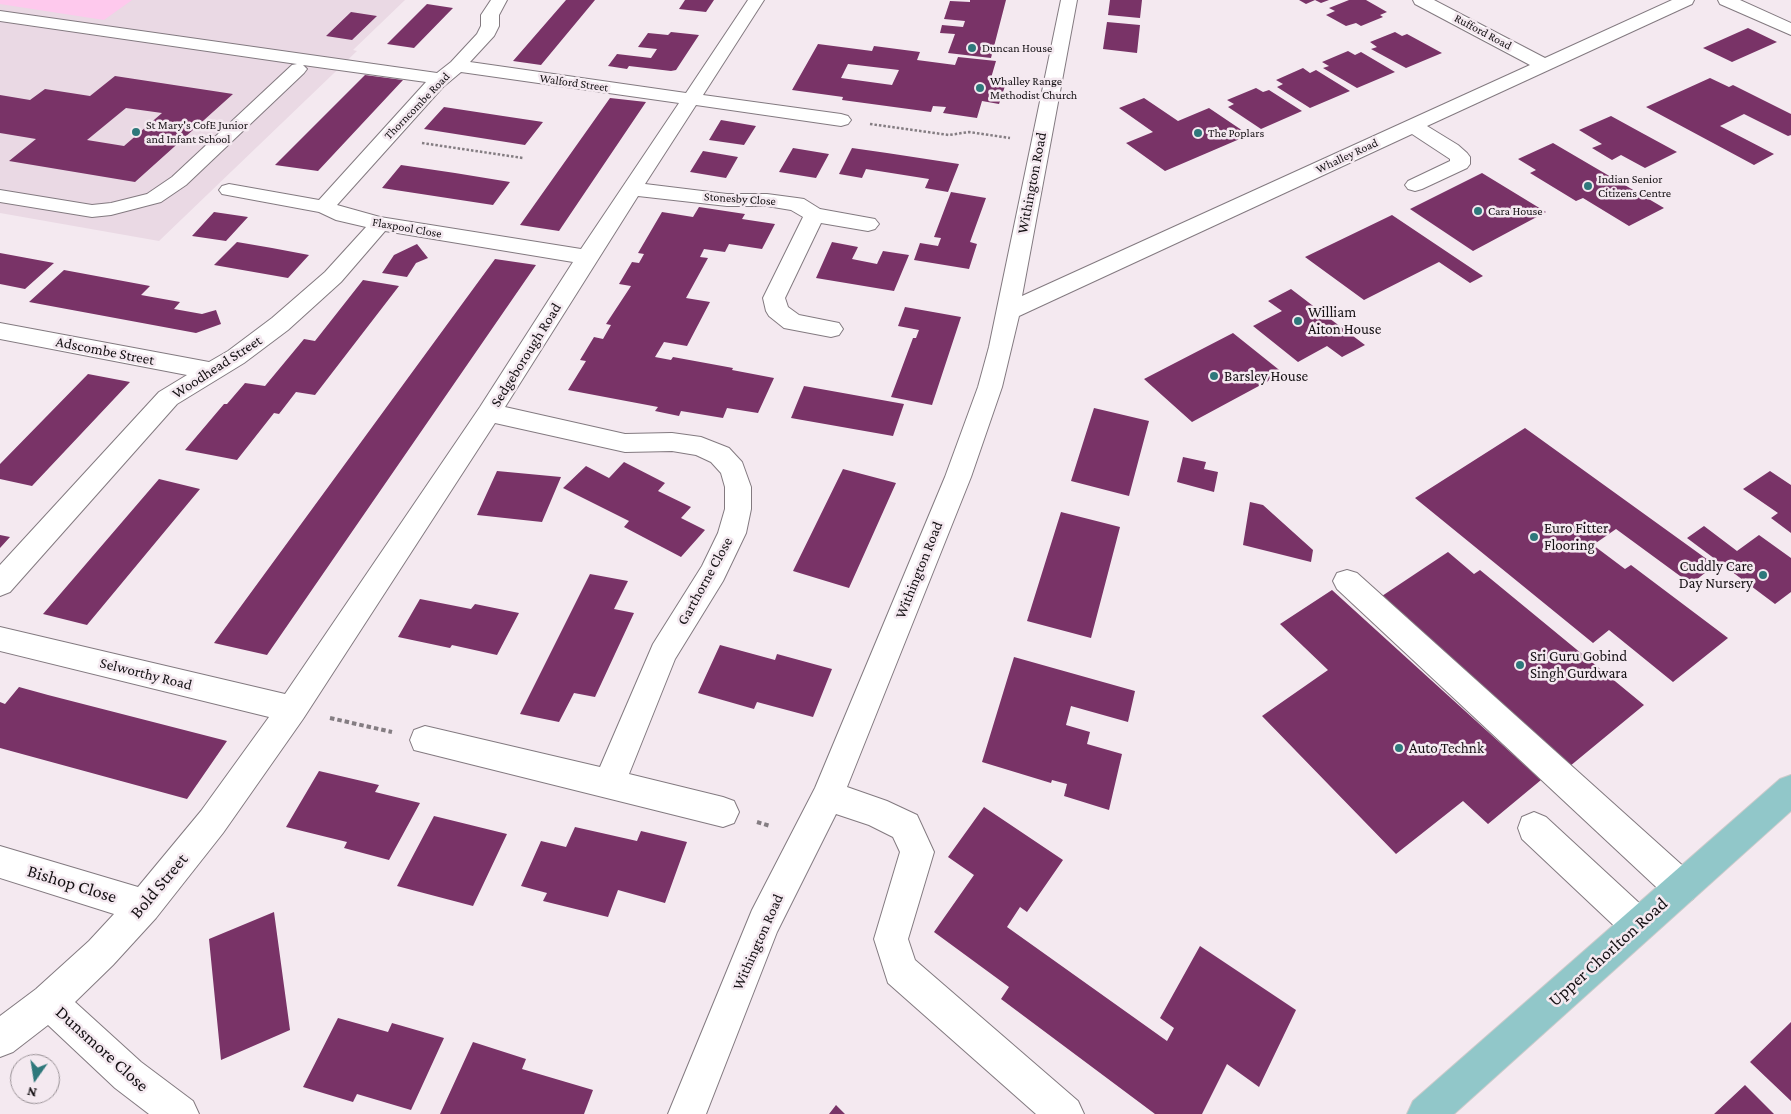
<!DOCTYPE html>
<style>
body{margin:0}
#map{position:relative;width:1791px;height:1114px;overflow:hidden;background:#f4e9f0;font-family:"Crimson Pro",serif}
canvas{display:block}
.north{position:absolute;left:10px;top:1054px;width:50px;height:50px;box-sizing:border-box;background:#f4e9f0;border:1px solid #9b9398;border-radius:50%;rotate:193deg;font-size:14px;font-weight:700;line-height:20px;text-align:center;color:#151114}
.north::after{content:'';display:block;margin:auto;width:18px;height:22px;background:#2e787b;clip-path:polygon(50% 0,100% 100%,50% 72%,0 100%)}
</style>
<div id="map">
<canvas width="1791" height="1114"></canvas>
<div class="north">N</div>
</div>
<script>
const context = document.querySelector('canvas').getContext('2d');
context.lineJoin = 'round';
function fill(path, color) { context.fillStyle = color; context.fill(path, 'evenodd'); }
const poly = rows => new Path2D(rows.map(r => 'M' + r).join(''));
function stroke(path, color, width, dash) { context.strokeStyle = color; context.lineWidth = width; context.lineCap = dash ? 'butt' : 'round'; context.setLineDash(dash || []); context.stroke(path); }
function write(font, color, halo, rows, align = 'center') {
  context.font = font + ' "Crimson Pro",serif'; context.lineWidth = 5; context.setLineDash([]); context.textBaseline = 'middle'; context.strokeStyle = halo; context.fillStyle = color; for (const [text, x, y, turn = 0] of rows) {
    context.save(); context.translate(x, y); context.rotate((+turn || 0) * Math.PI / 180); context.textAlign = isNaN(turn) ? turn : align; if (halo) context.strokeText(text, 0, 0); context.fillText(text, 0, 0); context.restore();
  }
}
fill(poly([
 [0,0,405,0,353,50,357,51,159,241,0,213]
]), '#ead9e4');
fill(poly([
 [0,0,132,0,104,20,0,4]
]), '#fec9ed');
fill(poly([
 [566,0,595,0,541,65,513,61],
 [685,0,714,0,706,12,679,9],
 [970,0,1006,0,991,58,948,53,955,34,940,33,942,25,963,27,965,21,944,19,950,1,970,2],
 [1110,0,1142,0,1140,18,1108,15],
 [1299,0,1329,0,1321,3,1315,0,1306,4],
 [1349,0,1366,0,1387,12,1380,15,1383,17,1361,26,1356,23,1346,26,1326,15,1335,11,1329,8],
 [427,4,453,8,414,48,387,44],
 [351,12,377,16,352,40,326,36],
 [1107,22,1140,25,1137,53,1103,49],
 [1748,28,1777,42,1732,62,1703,48],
 [671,32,699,35,676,70,671,71,629,66,627,69,608,66,617,54,651,58,657,49,638,47,648,33,668,35],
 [1395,32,1402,36,1407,34,1442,53,1406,68,1371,49,1377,47,1370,42],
 [818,44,872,51,874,46,920,52,917,60,955,65,958,57,996,61,991,78,1007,80,999,104,982,101,977,118,943,113,946,107,933,106,931,112,842,100,843,97,792,90],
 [848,64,899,70,892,85,841,78],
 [1348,51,1355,55,1361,52,1395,72,1357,88,1323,68,1329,66,1322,62],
 [1303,68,1310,73,1316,70,1350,91,1310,108,1277,87,1283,84,1276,80],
 [365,75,403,80,318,171,275,165],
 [115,76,233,94,135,182,9,161,36,139,0,133,0,95,30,100,45,89,90,96],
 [126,108,162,113,124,146,87,140],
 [1710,78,1729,87,1733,85,1791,114,1791,135,1788,136,1744,114,1720,126,1774,154,1754,165,1646,107],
 [1256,88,1263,92,1269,90,1302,111,1261,129,1228,107,1234,104,1227,100],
 [610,98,646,102,559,231,520,225],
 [1144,98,1178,121,1209,108,1249,135,1165,171,1126,143,1153,132,1119,108],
 [444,107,503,116,543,122,525,145,424,129],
 [1611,116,1642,133,1677,152,1645,168,1621,155,1612,160,1592,148,1602,144,1579,130],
 [721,120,756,126,744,145,709,140],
 [1553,143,1664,208,1629,226,1583,198,1576,201,1530,173,1536,170,1518,159],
 [793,148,829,154,816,178,779,172],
 [852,148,887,153,959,164,948,192,925,188,929,179,866,169,862,178,839,174],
 [703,151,738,157,726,178,690,172],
 [401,165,455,173,510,182,493,205,382,188],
 [1482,173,1546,212,1473,251,1410,209],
 [951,192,986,198,970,242,977,244,969,269,914,260,920,243,938,246,941,238,934,237],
 [699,207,745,214,742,219,775,224,762,249,729,244,725,252,704,249,700,257,708,258,686,298,710,302,687,346,664,342,655,357,671,360,673,357,733,368,732,370,774,378,758,413,727,408,723,418,681,411,679,416,655,411,658,407,568,390,586,361,580,360,594,337,603,339,611,325,606,324,631,286,619,284,632,262,639,263,644,254,638,253,662,212,693,217],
 [214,212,248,217,226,241,192,236],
 [1392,215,1483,276,1470,283,1439,262,1364,300,1305,257],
 [237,242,272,248,309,255,288,278,214,265],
 [832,242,858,247,852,259,877,264,883,251,909,255,894,291,816,278],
 [417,244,428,258,416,263,407,277,382,273,394,255],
 [0,253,54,263,25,289,0,284],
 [495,259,536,265,267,655,214,643],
 [64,270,150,286,141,295,180,302,174,309,202,314,216,310,221,324,196,333,29,302],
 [363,280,399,286,315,395,296,392,279,414,274,413,237,460,185,450,224,404,227,404,245,383,265,386,304,339,315,341],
 [1291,289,1325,315,1365,345,1342,357,1327,346,1298,362,1253,326,1282,311,1268,301],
 [905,307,961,317,932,405,891,397,913,338,916,338,919,330,898,326],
 [1233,333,1283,373,1192,422,1144,379],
 [88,374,130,382,32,486,0,479,0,464],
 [804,386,904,404,893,436,791,418],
 [1094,408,1149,421,1129,496,1071,481],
 [1525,428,1715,565,1691,584,1616,529,1593,545,1625,569,1631,565,1728,638,1673,682,1609,630,1593,643,1415,498],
 [1183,457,1206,462,1204,469,1218,472,1214,492,1177,482],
 [624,462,665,483,658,491,691,507,681,518,705,530,681,557,624,527,629,521,563,488,586,466,609,478],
 [843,469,896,483,849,588,793,571],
 [497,471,561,477,542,522,477,515],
 [1770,471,1791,485,1791,533,1771,518,1778,513,1743,489],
 [159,479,200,489,87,625,43,614],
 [1250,502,1263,505,1313,550,1311,562,1243,545],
 [1061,512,1120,527,1091,638,1027,621],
 [1704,526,1737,551,1759,535,1791,558,1791,592,1775,604,1687,538],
 [0,535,10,537,0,548],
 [1448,552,1474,574,1480,570,1644,705,1564,771,1400,624,1408,618,1382,596],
 [590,574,628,581,614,609,634,613,595,697,574,693,559,722,520,714],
 [1332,590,1541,780,1488,824,1463,801,1396,854,1262,716,1328,670,1280,624],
 [420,599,471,609,475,604,519,613,497,655,452,645,450,648,398,637],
 [720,645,775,660,777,654,832,669,813,717,757,702,754,709,698,693],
 [1014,657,1135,691,1128,722,1071,706,1066,725,1090,732,1087,744,1122,754,1109,810,1064,796,1067,784,1052,780,1051,783,982,762],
 [19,687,48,695,227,741,187,799,0,748,0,702,5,704],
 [319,771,379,785,375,792,420,803,389,860,344,848,347,842,286,827],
 [984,807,1063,860,1027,912,1020,907,1007,927,1167,1041,1174,1028,1160,1018,1200,946,1296,1010,1259,1087,1227,1064,1202,1114,1155,1114,1001,999,1009,987,934,932,974,875,948,857],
 [434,816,507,834,473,906,397,886],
 [575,827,637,841,641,831,687,842,665,903,618,890,608,917,543,901,547,893,521,886,541,841,566,847],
 [274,912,290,1030,221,1060,209,939],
 [338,1018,388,1032,392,1023,444,1038,411,1110,357,1094,353,1102,303,1087],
 [1791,1022,1791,1101,1750,1062],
 [473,1042,526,1059,522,1069,593,1090,584,1114,440,1114],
 [1745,1085,1774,1114,1714,1114],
 [836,1105,845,1114,829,1114]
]), '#793367');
const minor = poly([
 [491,0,507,0,499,15,499,26,494,36,470,62,686,93,748,0,764,0,703,95,841,114,848,116,851,120,848,124,841,126,696,105,645,184,727,194,767,194,797,198,804,199,820,209,875,219,879,224,875,229,868,231,821,223,785,298,788,307,799,315,839,323,843,329,839,335,831,337,784,328,769,316,766,311,763,298,803,217,791,210,767,206,727,206,638,196,505,407,625,434,672,433,701,437,729,448,742,462,751,487,751,509,746,533,723,581,675,659,629,774,723,797,734,801,739,812,734,823,723,827,414,750,410,740,414,730,425,726,600,767,653,644,702,566,718,533,725,509,725,487,721,473,711,462,696,455,672,451,625,452,495,423,303,719,223,833,156,918,113,965,75,1002,141,1062,193,1101,199,1114,149,1114,115,1088,48,1025,13,1052,0,1057,0,1016,36,989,89,941,114,914,0,878,0,846,138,887,201,811,269,717,0,651,0,627,285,694,480,407,573,262,385,231,341,282,288,330,244,363,177,404,10,592,0,596,0,565,159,392,187,375,0,339,0,323,209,362,228,351,272,318,325,272,366,227,336,220,319,212,222,194,219,190,222,186,229,184,319,200,426,82,303,65,307,69,304,73,186,185,161,202,111,215,92,217,0,202,0,190,92,205,111,203,147,194,172,177,292,65,297,64,0,21,0,11,437,73,451,62,477,34,481,26,481,15,491,0],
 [461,72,679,103,581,249,380,217,337,205,443,87,461,72],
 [1061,0,1077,0,1022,296,1530,65,1415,4,1413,0,1434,0,1545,58,1672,0,1694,0,1692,4,1427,126,1458,145,1467,153,1470,157,1470,164,1467,168,1422,189,1415,191,1408,189,1405,185,1408,181,1450,161,1450,159,1412,134,1019,316,1002,387,971,477,847,787,887,801,917,815,934,852,908,939,915,960,1078,1101,1084,1114,1036,1114,888,983,874,939,900,852,893,837,869,825,836,814,777,932,706,1114,668,1114,752,910,815,788,945,477,978,387,989,347,1061,0],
 [1718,0,1740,0,1791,23,1791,35,1720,4,1718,0],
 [1347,570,1357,573,1693,875,1698,887,1693,899,1681,904,1669,899,1337,589,1333,581,1337,573,1347,570],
 [1534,812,1546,817,1650,913,1655,925,1650,937,1638,942,1626,937,1522,839,1518,828,1522,817,1534,812]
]);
const major = poly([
 [1791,775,1791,811,1454,1114,1407,1114,1413,1101,1780,779,1791,775]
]);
stroke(minor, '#837a80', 2);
stroke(major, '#cccbcb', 2);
stroke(poly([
 [870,124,949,135,969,132,1010,138],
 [422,143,523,158]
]), '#847d82', 2.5, [2.5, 2]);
stroke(poly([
 [330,718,392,732],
 [757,822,770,826]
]), '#847d82', 4, [4.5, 3]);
fill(minor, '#fff');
fill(major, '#91c7c9');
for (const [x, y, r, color] of [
 [972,48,5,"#2e787b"],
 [980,88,5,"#2e787b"],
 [136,132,5,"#2e787b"],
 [1198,133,5,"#2e787b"],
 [1588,186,5,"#2e787b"],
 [1478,211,5,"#2e787b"],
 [1298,321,5,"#2e787b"],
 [1214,376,5,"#2e787b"],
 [1534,537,5,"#2e787b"],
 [1763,575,5,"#2e787b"],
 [1520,665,5,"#2e787b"],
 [1399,748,5,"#2e787b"]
]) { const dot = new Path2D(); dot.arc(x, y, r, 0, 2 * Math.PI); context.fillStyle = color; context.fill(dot); stroke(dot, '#f4e9f0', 2); }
write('12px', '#151114', '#f4e9f0', [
 ["Rufford Road",1483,32,28],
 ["Walford Street",574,83,8],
 ["Thorncombe Road",417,106,-46],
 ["Whalley Road",1347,156,-25],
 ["Stonesby Close",740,199,4],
 ["Flaxpool Close",407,228,10]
]);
write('12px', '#151114', '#f4e9f0', [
 ["Duncan House",982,48],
 ["Whalley Range",990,81],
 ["Methodist Church",990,95],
 ["St Mary's CofE Junior",146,125],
 ["and Infant School",146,139],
 ["The Poplars",1208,133],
 ["Indian Senior",1598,179],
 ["Citizens Centre",1598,193],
 ["Cara House",1488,211]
], 'left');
write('15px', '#151114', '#f4e9f0', [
 ["Withington Road",1032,183,-79],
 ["Adscombe Street",105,351,11],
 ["Sedgeborough Road",526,355,-58],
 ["Woodhead Street",217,367,-33],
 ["Withington Road",919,570,-68],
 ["Garthorne Close",705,581,-61],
 ["Selworthy Road",146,674,14],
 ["Withington Road",758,942,-66]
]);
write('15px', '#151114', '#f4e9f0', [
 ["William",1308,312],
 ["Aiton House",1308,329],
 ["Barsley House",1224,376],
 ["Euro Fitter",1544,528],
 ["Flooring",1544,545],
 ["Cuddly Care",1753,566,"right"],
 ["Day Nursery",1753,583,"right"],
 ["Sri Guru Gobind",1530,656],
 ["Singh Gurdwara",1530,673],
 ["Auto Technk",1409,748]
], 'left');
write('18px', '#151114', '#f4e9f0', [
 ["Bishop Close",72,884,17],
 ["Bold Street",159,886,-50],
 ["Upper Chorlton Road",1608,952,-42],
 ["Dunsmore Close",102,1049,42]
]);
</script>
